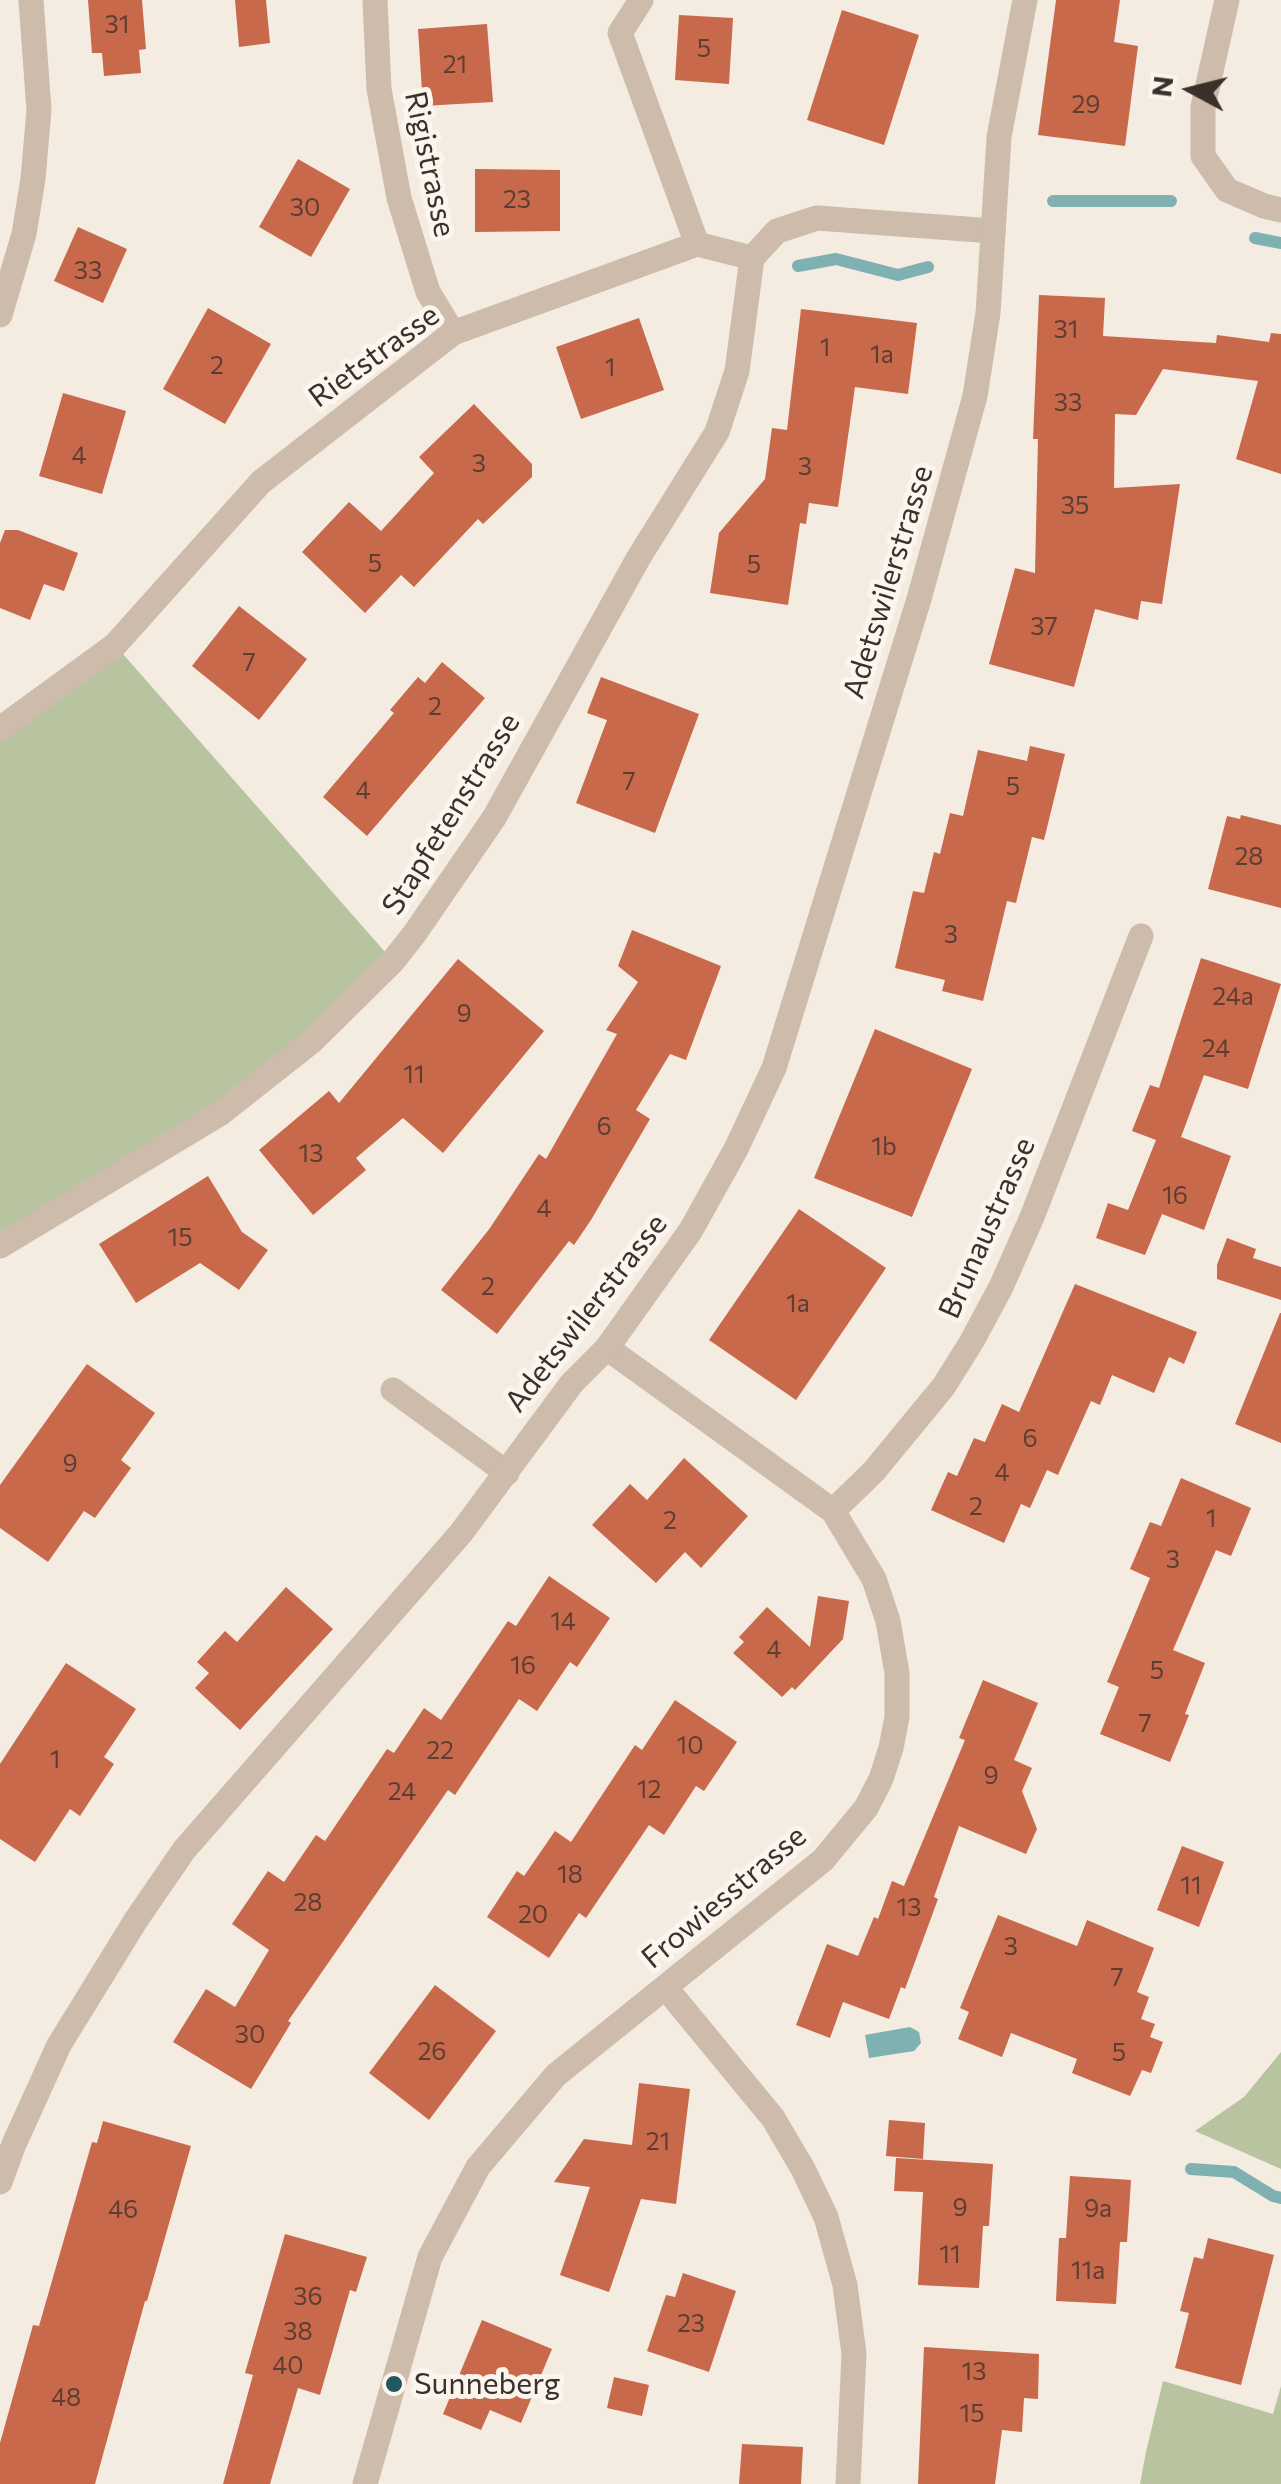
<!DOCTYPE html>
<style>
body{margin:0}
#map{position:relative;width:1281px;height:2484px;overflow:hidden;background:#f4ebe1;font-family:Commissioner,sans-serif}
canvas{display:block}
.north{position:absolute;left:1141px;top:40px;width:100px;height:100px;-webkit-text-stroke:8px #fbf5ee;paint-order:stroke;rotate:277deg;font-size:28px;font-weight:700;line-height:40px;text-align:center;color:#3b302b}
.north::after{content:'';display:block;margin:auto;width:35px;height:45px;background:#3b302b;clip-path:polygon(50% 0,100% 100%,50% 72%,0 100%)}
</style>
<div id="map">
<canvas width="1281" height="2484"></canvas>
<div class="north">N</div>
</div>
<script>
const context = document.querySelector('canvas').getContext('2d');
context.lineJoin = 'round';
function fill(path, color) { context.fillStyle = color; context.fill(path, 'evenodd'); }
const poly = rows => new Path2D(rows.map(r => 'M' + r).join(''));
function stroke(path, color, width, dash) { context.strokeStyle = color; context.lineWidth = width; context.lineCap = dash ? 'butt' : 'round'; context.setLineDash(dash || []); context.stroke(path); }
function write(font, color, halo, rows, align = 'center') {
  context.font = font + ' Commissioner,sans-serif'; context.lineWidth = 10; context.setLineDash([]); context.textBaseline = 'middle'; context.strokeStyle = halo; context.fillStyle = color; for (const [text, x, y, turn = 0] of rows) {
    context.save(); context.translate(x, y); context.rotate((+turn || 0) * Math.PI / 180); context.textAlign = isNaN(turn) ? turn : align; if (halo) context.strokeText(text, 0, 0); context.fillText(text, 0, 0); context.restore();
  }
}
fill(poly([
 [115,645,393,961,311,1042,0,1246,0,729],
 [1281,2052,1281,2169,1195,2131,1244,2097],
 [1163,2381,1273,2414,1281,2386,1281,2484,1140,2484,1146,2452]
]), '#b8c4a0');
fill(poly([
 [910,2027,919,2032,921,2043,914,2051,869,2058,865,2035]
]), '#7fb0b2');
stroke(poly([
 [1053,201,1171,201],
 [1255,238,1281,243],
 [798,266,836,259,898,275,928,267],
 [1191,2169,1234,2172,1273,2196,1281,2198]
]), '#7fb0b2', 12);
fill(poly([
 [88,0,142,0,146,49,139,50,141,73,104,76,102,53,92,53],
 [235,0,266,0,270,43,239,47],
 [1056,0,1120,0,1114,42,1138,46,1125,146,1038,135],
 [842,10,919,35,884,145,807,120],
 [679,15,733,18,729,84,675,80],
 [487,24,493,102,423,106,418,29],
 [298,159,350,189,311,257,259,227],
 [475,169,560,170,560,231,475,232],
 [78,227,127,249,103,303,54,281],
 [1039,295,1105,298,1103,336,1216,343,1217,335,1269,342,1271,333,1281,334,1281,474,1236,459,1258,381,1163,369,1136,415,1115,414,1114,488,1180,484,1162,604,1141,601,1138,620,1095,609,1074,687,989,664,1015,568,1035,573,1038,439,1033,439],
 [208,308,271,344,225,424,163,389],
 [801,309,917,323,908,394,855,387,838,507,809,503,806,524,800,523,788,605,710,593,719,533,765,479,772,428,787,430],
 [639,318,664,390,581,419,556,347],
 [63,393,126,411,102,494,39,476],
 [474,404,532,464,532,477,483,524,478,519,414,587,401,575,365,613,302,552,349,502,381,531,434,473,419,457],
 [5,530,18,530,78,553,64,591,44,584,30,620,0,608,0,543],
 [239,606,307,659,259,720,192,666],
 [442,662,485,698,367,836,323,797,394,713,390,710,418,677,425,683],
 [601,677,699,714,655,833,576,803,607,720,587,713],
 [1030,746,1065,754,1044,840,1032,837,1016,903,1007,901,983,1001,942,991,945,980,895,968,913,891,924,893,934,852,940,854,950,813,963,816,978,750,1027,761],
 [1241,815,1281,825,1281,908,1208,889,1227,816,1240,819],
 [632,930,721,966,686,1060,670,1054,636,1110,650,1119,591,1220,574,1245,569,1241,497,1334,441,1290,490,1228,539,1154,546,1159,617,1034,606,1030,638,982,618,966],
 [1201,958,1281,984,1248,1089,1204,1075,1181,1137,1231,1156,1204,1230,1162,1214,1145,1255,1096,1238,1108,1203,1128,1210,1156,1140,1132,1131,1150,1085,1159,1088],
 [458,959,544,1031,443,1153,403,1118,356,1158,366,1170,313,1215,259,1150,329,1091,339,1103],
 [875,1029,972,1069,912,1217,814,1178],
 [208,1176,242,1232,268,1250,239,1290,200,1263,136,1303,99,1244],
 [799,1209,886,1268,796,1400,709,1340],
 [1227,1238,1256,1249,1253,1258,1281,1267,1281,1300,1217,1279,1217,1265],
 [1075,1284,1197,1332,1184,1364,1169,1357,1154,1393,1112,1375,1100,1405,1091,1401,1058,1475,1047,1470,1030,1508,1021,1504,1004,1543,931,1510,948,1472,957,1476,974,1438,985,1442,1002,1404,1019,1412],
 [1280,1313,1281,1313,1281,1443,1235,1424],
 [87,1364,155,1413,121,1460,131,1468,95,1518,84,1511,48,1562,0,1528,0,1485],
 [684,1458,748,1516,701,1568,685,1552,656,1583,592,1525,630,1484,647,1500],
 [1181,1478,1251,1508,1231,1556,1216,1550,1173,1650,1205,1663,1185,1714,1189,1715,1170,1762,1100,1734,1119,1687,1107,1682,1150,1578,1130,1569,1150,1522,1161,1526],
 [549,1576,610,1618,577,1667,570,1662,537,1711,519,1699,455,1795,448,1790,288,2021,291,2023,251,2089,173,2042,206,1989,235,2007,269,1950,232,1924,268,1871,284,1882,316,1835,325,1841,387,1749,394,1753,424,1708,441,1720,508,1621,516,1626],
 [286,1587,333,1629,240,1730,195,1688,209,1673,197,1662,225,1631,237,1642],
 [818,1596,849,1601,843,1639,795,1690,792,1687,782,1697,733,1653,744,1642,739,1637,767,1607,810,1647],
 [66,1663,136,1709,104,1757,114,1764,80,1816,70,1809,35,1862,0,1839,0,1764],
 [983,1680,1038,1703,1014,1760,1032,1768,1022,1791,1037,1829,1026,1854,959,1826,934,1897,938,1899,905,1989,901,1987,889,2019,843,2002,830,2038,796,2025,827,1944,858,1956,874,1917,878,1919,892,1881,904,1886,965,1740,959,1738],
 [675,1700,737,1742,704,1791,696,1786,664,1835,649,1825,586,1918,579,1913,549,1958,487,1917,517,1871,524,1876,555,1831,571,1842,635,1745,642,1750],
 [1182,1846,1224,1862,1199,1927,1157,1910],
 [998,1915,1077,1946,1087,1920,1154,1948,1137,1992,1149,1997,1141,2019,1155,2024,1150,2037,1163,2042,1151,2073,1142,2070,1130,2096,1072,2073,1077,2059,1011,2033,1002,2057,958,2039,969,2012,960,2008],
 [435,1985,496,2031,429,2120,369,2073],
 [639,2083,690,2089,676,2204,641,2199,609,2292,560,2275,590,2187,554,2182,584,2139,632,2145],
 [889,2120,925,2123,923,2159,886,2156],
 [103,2121,191,2146,147,2301,145,2301,95,2484,0,2484,0,2443,33,2325,39,2326,92,2142,97,2143],
 [896,2158,993,2164,989,2226,983,2226,979,2288,918,2285,923,2192,894,2191],
 [1070,2176,1131,2180,1127,2242,1120,2242,1116,2304,1056,2301,1059,2238,1066,2238],
 [285,2234,367,2257,356,2292,350,2290,320,2395,298,2388,270,2484,223,2484,253,2375,245,2373],
 [1208,2238,1274,2255,1241,2385,1175,2368,1189,2313,1180,2311,1194,2257,1203,2259],
 [683,2273,736,2291,709,2372,647,2351,666,2295,675,2297],
 [482,2320,552,2349,521,2423,490,2410,481,2430,443,2414],
 [924,2347,1039,2354,1038,2399,1024,2398,1022,2432,1002,2430,995,2484,918,2484],
 [614,2377,649,2385,642,2416,607,2408],
 [742,2444,803,2447,801,2484,739,2484]
]), '#c8694b');
stroke(poly([
 [375,0,379,89,399,198,428,292,453,333],
 [641,0,620,33,697,244],
 [1227,0,1203,107,1203,156,1227,190,1264,206,1281,210],
 [752,258,777,231,817,218,993,231],
 [0,315,24,234,33,179,39,110,31,0],
 [0,729,115,645,261,482,453,333,697,244,752,258],
 [0,1246,221,1113,311,1042,393,961,415,933,494,818,639,557,717,432,737,371,752,258],
 [393,1390,507,1473],
 [833,1511,874,1471,944,1386,972,1341,1001,1287,1032,1217,1141,936],
 [666,1988,773,2118,803,2169,826,2217,845,2285,854,2354,848,2484],
 [365,2484,430,2257,478,2167,556,2075,823,1860,866,1808,881,1779,891,1748,897,1717,897,1673,888,1621,874,1579,833,1511,607,1348]
]), '#cdbbac', 25);
stroke(poly([
 [0,2182,14,2144,59,2045,136,1920,184,1850,461,1533,572,1383,607,1348,691,1230,736,1149,774,1068,919,599,975,396,988,313,999,137,1025,0]
]), '#cdbbac', 25);
for (const [x, y, r, color] of [
 [394,2384,10,"#1f5a5e"]
]) { const dot = new Path2D(); dot.arc(x, y, r, 0, 2 * Math.PI); context.fillStyle = color; context.fill(dot); stroke(dot, '#fbf5ee', 4); }
write('25px', '#5e3e33', null, [
 ["31",117,25],
 ["5",704,49],
 ["21",455,65],
 ["29",1086,105],
 ["23",517,200],
 ["30",305,208],
 ["33",88,271],
 ["31",1066,330],
 ["1",825,348],
 ["1a",882,355],
 ["2",217,366],
 ["1",610,368],
 ["33",1068,403],
 ["4",79,456],
 ["3",479,464],
 ["3",805,467],
 ["35",1075,506],
 ["5",375,564],
 ["5",754,565],
 ["37",1044,627],
 ["7",249,663],
 ["2",435,707],
 ["7",629,782],
 ["5",1013,787],
 ["4",363,791],
 ["28",1249,857],
 ["3",951,935],
 ["24a",1233,997],
 ["9",464,1014],
 ["24",1216,1049],
 ["11",414,1075],
 ["6",604,1127],
 ["1b",884,1147],
 ["13",311,1154],
 ["16",1175,1196],
 ["4",544,1209],
 ["15",180,1238],
 ["2",488,1287],
 ["1a",798,1304],
 ["6",1030,1439],
 ["9",70,1464],
 ["4",1002,1473],
 ["2",976,1507],
 ["1",1211,1519],
 ["2",670,1521],
 ["3",1173,1560],
 ["14",563,1622],
 ["4",774,1650],
 ["16",523,1666],
 ["5",1157,1671],
 ["7",1145,1724],
 ["10",690,1746],
 ["22",440,1751],
 ["1",55,1760],
 ["9",991,1776],
 ["12",649,1790],
 ["24",402,1792],
 ["18",570,1875],
 ["11",1191,1886],
 ["28",308,1903],
 ["13",909,1908],
 ["20",533,1915],
 ["3",1011,1947],
 ["7",1117,1978],
 ["30",250,2035],
 ["26",432,2052],
 ["5",1119,2053],
 ["21",658,2142],
 ["9",960,2208],
 ["9a",1098,2209],
 ["46",123,2210],
 ["11",950,2255],
 ["11a",1088,2271],
 ["36",308,2297],
 ["23",691,2324],
 ["38",298,2332],
 ["40",288,2366],
 ["13",974,2372],
 ["48",66,2398],
 ["15",972,2414]
]);
write('30px', '#3b302b', '#fbf5ee', [
 ["Rigistrasse",430,164,78],
 ["Rietstrasse",374,356,-36],
 ["Adetswilerstrasse",888,582,-73],
 ["Stapfetenstrasse",451,814,-58],
 ["Brunaustrasse",987,1228,-66],
 ["Adetswilerstrasse",586,1313,-52],
 ["Frowiesstrasse",724,1897,-40]
]);
write('30px', '#3b302b', '#fbf5ee', [
 ["Sunneberg",414,2384]
], 'left');
</script>
